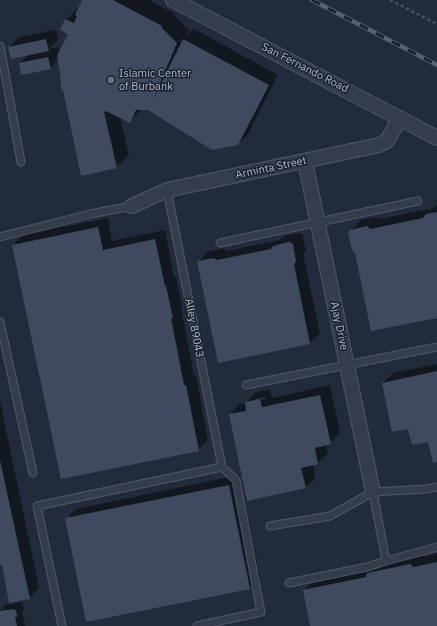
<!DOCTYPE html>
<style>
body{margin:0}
canvas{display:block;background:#212b3c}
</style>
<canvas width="437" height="626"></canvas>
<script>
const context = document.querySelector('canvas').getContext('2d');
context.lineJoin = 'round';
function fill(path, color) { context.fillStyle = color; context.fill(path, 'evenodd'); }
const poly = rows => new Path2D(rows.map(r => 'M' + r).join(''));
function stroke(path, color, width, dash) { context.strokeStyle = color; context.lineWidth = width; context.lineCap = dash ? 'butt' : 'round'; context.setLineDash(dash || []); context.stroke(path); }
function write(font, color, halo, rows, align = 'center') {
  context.font = font + ' "IBM Plex Sans",sans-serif'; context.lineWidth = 3; context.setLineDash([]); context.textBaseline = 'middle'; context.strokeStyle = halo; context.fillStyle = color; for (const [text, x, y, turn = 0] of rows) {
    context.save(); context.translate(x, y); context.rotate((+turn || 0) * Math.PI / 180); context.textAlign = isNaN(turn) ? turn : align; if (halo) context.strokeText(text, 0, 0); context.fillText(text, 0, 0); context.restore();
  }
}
fill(poly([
 [84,0,149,0,174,13,173,14,189,30,186,37,194,29,278,75,248,134,238,144,148,109,142,109,129,122,120,117,129,155,116,167,58,60,50,68,20,63,29,54,9,47,19,37,56,30,58,40,49,49,58,47,59,52,69,33,66,20,79,7],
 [437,205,437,317,351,230,361,220,377,217,380,219,434,208],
 [108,218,112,241,165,230,174,277,176,276,182,307,181,308,194,376,196,375,208,440,198,450,13,245,23,235],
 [300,233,302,234,306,251,303,254,320,333,310,343,198,262,208,252,224,248,227,251,280,240,284,236],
 [437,364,437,461,429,441,409,428,383,383,393,373],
 [330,385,340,433,330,443,326,444,328,453,318,463,313,464,315,478,305,488,230,414,240,404,246,403,256,392,270,389,272,398],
 [265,397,265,399,256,401,256,399],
 [0,401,39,588,29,598,2,564,0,565],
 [239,475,260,578,250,588,87,621,66,519,76,509],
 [437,554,437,626,311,626,304,590,314,580,420,555,424,557],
 [21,602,21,604,23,604,24,609,22,611,25,626,1,626,0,611,5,605]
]), '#0007');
fill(poly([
 [82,0,113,0,162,26,161,27,177,43,152,102,183,39,269,85,238,145,212,150,148,110,136,110,130,123,106,111,104,112,117,168,81,176,63,90,61,89,60,72,57,56,68,34,60,30,65,19,74,23,77,16,75,15],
 [46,39,49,51,11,59,8,47],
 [48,57,51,69,21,75,19,63],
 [437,212,437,318,371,331,355,253,352,250,348,233,350,230,367,226,370,229,423,218,426,214],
 [98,227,103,250,155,239,165,286,166,286,173,318,171,318,184,385,186,385,199,451,61,479,12,245],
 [289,242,293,244,296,262,294,264,310,344,218,363,197,261,214,258,217,260,271,249,273,246],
 [437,371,437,462,433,463,428,442,412,445,408,429,392,432,382,383],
 [320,395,331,444,315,448,318,464,301,468,306,488,247,501,229,414,246,411,245,402,260,399,262,407],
 [0,460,30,599,9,603,2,565,0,566],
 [229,485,250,589,86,622,65,518],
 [437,562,437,626,310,626,303,590,366,577,367,573,410,564,413,567],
 [14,609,14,610,16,610,17,617,15,617,17,626,0,626,0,611]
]), '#404a5e');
const service = poly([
 [0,46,21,162],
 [167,190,222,467],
 [0,237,90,214,132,206],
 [220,243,418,201],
 [0,322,33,473],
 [246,385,437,347],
 [270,526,330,516,373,492,426,489,437,487],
 [386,561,437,547],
 [289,583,367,567,386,561,373,492],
 [62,626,37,506,222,467],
 [197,626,261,612,236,480,222,467]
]);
const minor = poly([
 [173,0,437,138],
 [305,161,373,492],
 [132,206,167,190,379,145,387,141,400,118]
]);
stroke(service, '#505867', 9);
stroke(minor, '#505867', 16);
stroke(poly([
 [390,0,437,24]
]), '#41555a', 2.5, [3, 3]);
stroke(service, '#353d4c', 7);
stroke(minor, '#353d4c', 14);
const rail = poly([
 [312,0,437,65]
]);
stroke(rail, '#576173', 4.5);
stroke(rail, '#1a2231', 3, [9]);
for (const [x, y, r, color] of [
 [111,80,4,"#6b7280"]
]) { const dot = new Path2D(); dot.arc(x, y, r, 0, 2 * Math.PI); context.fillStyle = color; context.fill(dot); stroke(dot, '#1a2231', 1.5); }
write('11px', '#b0b8c8', '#1a2231', [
 ["San Fernando Road",305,68,27],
 ["Arminta Street",271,168,-12],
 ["Ajay Drive",339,326,78],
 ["Alley 89043",194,328,79]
]);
write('11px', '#b0b8c8', '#1a2231', [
 ["Islamic Center",119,74],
 ["of Burbank",119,87]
], 'left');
</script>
